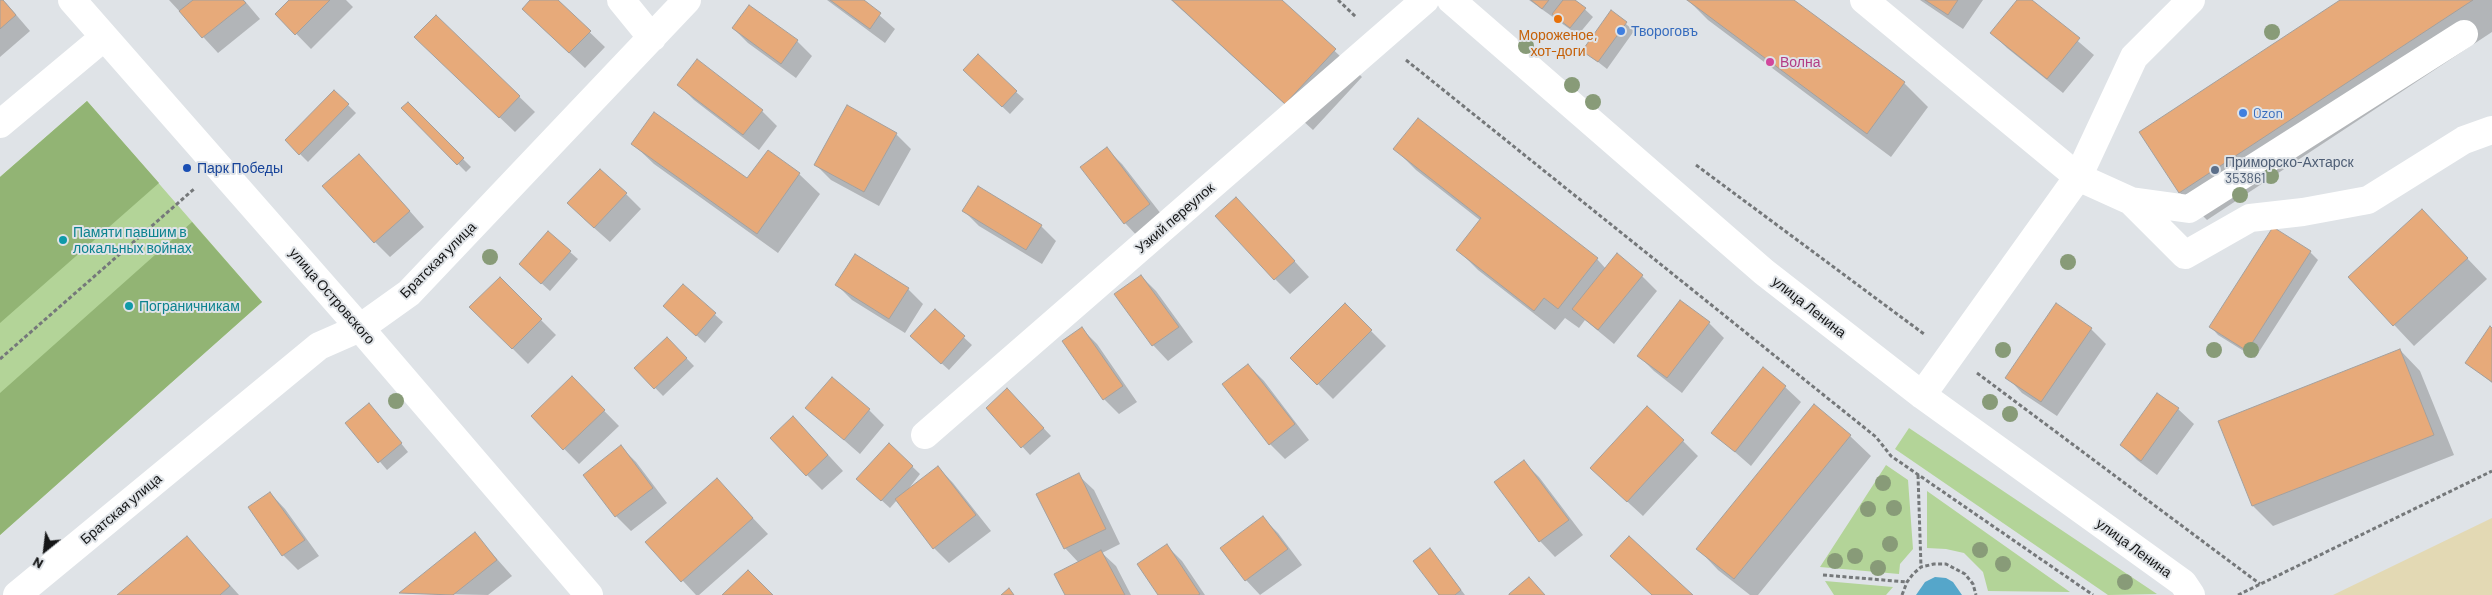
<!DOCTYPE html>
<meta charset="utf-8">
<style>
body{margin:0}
#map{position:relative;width:2492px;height:595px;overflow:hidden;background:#dfe3e7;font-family:Barlow,sans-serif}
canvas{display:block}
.north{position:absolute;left:20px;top:525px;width:50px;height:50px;-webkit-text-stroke:4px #dfe3e7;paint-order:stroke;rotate:209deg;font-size:14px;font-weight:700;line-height:20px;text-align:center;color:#151617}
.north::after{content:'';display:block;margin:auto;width:18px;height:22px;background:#151617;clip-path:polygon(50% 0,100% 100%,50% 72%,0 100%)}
</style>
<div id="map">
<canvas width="2492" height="595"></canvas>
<div class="north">N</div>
</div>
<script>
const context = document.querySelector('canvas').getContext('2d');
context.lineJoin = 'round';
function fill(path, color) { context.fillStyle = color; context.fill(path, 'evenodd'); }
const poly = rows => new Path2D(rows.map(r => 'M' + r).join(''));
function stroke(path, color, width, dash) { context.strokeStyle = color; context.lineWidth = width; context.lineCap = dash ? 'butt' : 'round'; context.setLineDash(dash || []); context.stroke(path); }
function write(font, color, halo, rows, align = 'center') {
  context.font = font + ' Barlow,sans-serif'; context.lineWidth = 4; context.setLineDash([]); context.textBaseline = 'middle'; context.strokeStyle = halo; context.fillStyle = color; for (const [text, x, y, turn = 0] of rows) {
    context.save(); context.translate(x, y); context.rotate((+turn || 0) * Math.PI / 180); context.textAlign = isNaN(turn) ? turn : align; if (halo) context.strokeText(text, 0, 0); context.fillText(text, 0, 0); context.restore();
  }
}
fill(poly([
 [87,101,262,302,0,535,0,177],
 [1909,428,2157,594,2108,595,1895,449],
 [1886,465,1908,480,1913,549,1900,564,1899,574,1820,567],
 [1927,491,2070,592,1988,591,1983,572,1964,553,1946,549,1927,548],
 [1825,581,1893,587,1886,595,1834,595]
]), '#b3d498');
fill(poly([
 [87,101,159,183,0,323,0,177],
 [192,222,262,302,0,535,0,393]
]), '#92b474');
fill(poly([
 [2492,518,2492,595,2333,595]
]), '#e3d9b4');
fill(poly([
 [1935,577,1946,578,1953,582,1962,595,1916,595,1925,582]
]), '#55a6ca');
fill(poly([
 [0,0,6,3,30,31,0,57],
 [169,0,244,0,260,19,218,53],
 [291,0,346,0,353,7,311,49,277,14],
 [531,0,556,0,605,47,585,68,538,24],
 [827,0,862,0,895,29,885,43],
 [1171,0,1281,0,1362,77,1313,130],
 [1529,0,1575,0,1593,17,1578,35],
 [1688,0,1792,0,1904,83,1928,107,1891,157,1708,20],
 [1920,0,1983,0,1963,29],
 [2019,0,2030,0,2094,55,2063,93,2007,48,1992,33],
 [2343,0,2492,0,2492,32,2207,220,2180,193,2141,133],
 [1612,12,1634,31,1607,69,1584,51],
 [436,16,535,112,515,132,431,52],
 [733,28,797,41,812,56,796,78,748,43],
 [697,61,762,111,777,126,759,150,694,100,679,85],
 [972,78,1016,92,1024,99,1010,114],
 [334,91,356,113,308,162,286,140],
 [408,104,471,167,466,172,403,108],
 [896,134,911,149,879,206,831,180,816,165],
 [633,144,748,180,799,174,820,194,778,253,654,164],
 [1107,149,1122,164,1165,219,1140,239,1125,223,1082,168],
 [1395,149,1597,259,1606,269,1642,276,1657,291,1614,344,1585,320,1579,328,1565,318,1555,330,1478,270,1458,250,1481,221,1416,170],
 [374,171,424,227,390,257,375,242],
 [626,194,641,209,610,242,584,219],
 [964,211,1041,226,1056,241,1042,264,979,226],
 [2422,211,2487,279,2414,346,2349,277],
 [1251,214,1309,277,1290,294,1275,279],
 [570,252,578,259,550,291,529,272],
 [2310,252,2318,260,2255,358,2218,335,2211,327],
 [1141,276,1156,291,1193,342,1168,361,1153,345,1116,294],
 [500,279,556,335,528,364,471,307],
 [837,285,908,289,923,304,905,333,852,300],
 [683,286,723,322,705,343,673,314],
 [1345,305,1386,346,1333,399,1292,358],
 [935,311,972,345,949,370,920,344],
 [1709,323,1724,338,1682,393,1654,371,1639,356],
 [1082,329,1097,344,1137,402,1119,414,1104,399],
 [2091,329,2106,344,2057,416,2022,393,2007,377],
 [2492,329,2492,383,2467,363],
 [667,338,694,366,663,396,636,368],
 [2400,350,2420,371,2454,455,2273,526,2253,506,2219,421],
 [1248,365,1264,381,1309,440,1285,459,1270,444],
 [572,378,619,426,579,464,532,416],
 [1785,387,1801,402,1751,466,1713,433],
 [2158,395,2178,409,2194,424,2157,475,2137,460,2122,445],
 [1015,398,1051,436,1030,455,987,408],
 [807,408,869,410,884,425,860,454],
 [377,413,408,452,387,470,347,423],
 [808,433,843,471,822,490,807,475],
 [1850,436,1871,456,1758,595,1750,595,1718,570,1698,549],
 [1683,441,1698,456,1643,516,1607,483],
 [890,445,920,474,907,491,938,467,953,483,991,531,949,563,934,548,897,500,890,508,866,486],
 [621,447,636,462,667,503,631,531,616,516],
 [1524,462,1539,477,1583,535,1555,557,1540,541,1496,482],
 [1078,475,1094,490,1120,544,1102,553,1116,566,1131,595,1067,595,1079,563,1065,548],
 [717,480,768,534,699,595,696,595,647,542],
 [270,493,285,509,319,556,298,570,283,555,249,508],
 [1263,518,1278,533,1302,565,1260,595,1246,580],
 [475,534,512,576,488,595,400,593],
 [187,537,239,595,119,595],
 [1167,546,1182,561,1205,595,1160,595],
 [1430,550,1437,558,1465,595,1440,595]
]), '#0003');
const building = poly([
 [0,0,3,0,16,15,0,29,0,0],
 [193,0,243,0,246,3,202,38,179,11,193,0],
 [289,0,330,0,295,35,275,14,289,0],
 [530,0,558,0,591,31,569,53,522,9,530,0],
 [830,0,864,0,881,13,870,29,830,0],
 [1172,0,1282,0,1336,49,1285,104,1172,0],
 [1531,0,1549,0,1542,9,1531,0],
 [1563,0,1575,0,1586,8,1570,28,1552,14,1563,0],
 [1687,0,1794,0,1905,82,1867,134,1687,0],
 [1925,0,1958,0,1948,15,1925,0],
 [2017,0,2032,0,2080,38,2047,79,1990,33,2017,0],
 [2340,0,2473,0,2179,193,2139,132,2340,0],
 [749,5,798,40,781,64,732,28,749,5],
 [1611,10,1627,22,1598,62,1582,51,1611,10],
 [436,15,520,96,499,118,414,37,436,15],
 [978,54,1017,91,1002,107,963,70,978,54],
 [697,59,763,110,743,135,677,85,697,59],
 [334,90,349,104,299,155,285,140,334,90],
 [408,102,464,158,457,165,401,108,408,102],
 [847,105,897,133,864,192,814,165,847,105],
 [654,112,747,178,768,150,800,173,757,234,631,144,654,112],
 [1418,118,1598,258,1558,309,1544,298,1534,311,1456,250,1481,218,1393,149,1418,118],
 [1107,147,1150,204,1124,224,1080,167,1107,147],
 [359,154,410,211,374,243,322,186,359,154],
 [600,169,627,193,594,228,567,203,600,169],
 [978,186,1042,225,1026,250,962,211,978,186],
 [1236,197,1295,261,1274,280,1215,216,1236,197],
 [2422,209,2468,258,2393,326,2348,277,2422,209],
 [2273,227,2311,251,2247,351,2209,327,2273,227],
 [548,231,571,251,541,284,519,264,548,231],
 [1617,253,1643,275,1598,330,1572,309,1617,253],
 [855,254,909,288,889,319,835,285,855,254],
 [1141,275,1179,327,1152,346,1114,294,1141,275],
 [500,277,542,319,512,349,469,307,500,277],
 [683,284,716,313,696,336,663,306,683,284],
 [1680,300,1710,322,1667,378,1637,356,1680,300],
 [1345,303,1372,330,1317,385,1290,358,1345,303],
 [2056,303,2092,328,2041,402,2005,378,2056,303],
 [935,309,965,336,941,364,910,336,935,309],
 [2490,326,2492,328,2492,382,2465,363,2490,326],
 [1082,327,1123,386,1103,400,1062,341,1082,327],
 [667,337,687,358,654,389,634,368,667,337],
 [2400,349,2434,435,2252,506,2218,421,2400,349],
 [1248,364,1295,424,1269,445,1222,384,1248,364],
 [1763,367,1786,386,1735,452,1711,433,1763,367],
 [572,376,605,410,563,450,531,416,572,376],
 [832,377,870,409,844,440,805,408,832,377],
 [1007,388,1044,428,1021,448,986,408,1007,388],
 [2157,393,2179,408,2141,461,2120,445,2157,393],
 [369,403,402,443,378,463,345,423,369,403],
 [1814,404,1851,435,1734,579,1696,549,1814,404],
 [1647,406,1684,440,1627,502,1590,468,1647,406],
 [793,416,828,455,806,476,770,438,793,416],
 [889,443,913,466,881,501,856,479,889,443],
 [621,445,653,488,615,517,583,475,621,445],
 [1524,460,1569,520,1539,542,1494,482,1524,460],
 [938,466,976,515,933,549,895,499,938,466],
 [1079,473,1106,529,1064,549,1036,494,1079,473],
 [717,478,753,518,681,582,645,542,717,478],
 [270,492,305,540,282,556,248,507,270,492],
 [1263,516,1288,549,1245,581,1220,548,1263,516],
 [475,532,497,560,453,595,399,593,475,532],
 [187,536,230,586,220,595,117,595,187,536],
 [1629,536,1693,595,1652,595,1610,556,1629,536],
 [1167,544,1200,594,1198,595,1158,595,1137,564,1167,544],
 [1430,548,1461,590,1455,595,1439,595,1413,561,1430,548],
 [1101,550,1125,595,1065,595,1054,574,1101,550],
 [748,570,773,595,722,595,748,570],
 [1529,577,1545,595,1509,595,1509,594,1529,577],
 [1009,588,1014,595,1001,595,1009,588]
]);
fill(building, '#e7aa7a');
stroke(building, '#a4a09d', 1);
stroke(poly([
 [1338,0,1356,17],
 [1406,60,1876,437,1891,456,2093,595],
 [1696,165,1924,334],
 [0,359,194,189],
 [1977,373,2260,584],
 [1918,475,1921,567],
 [1823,575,1907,582],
 [1902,595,1907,582,1913,574,1921,567,1934,564,1946,564,1965,574,1973,584,1976,595],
 [2238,595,2492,471]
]), '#75787a', 3, [4, 2.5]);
stroke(poly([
 [72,0,360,328,589,595],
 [621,0,652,38],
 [1451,0,1764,272,1922,395,2183,583,2191,595],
 [1864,0,2078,177,2131,201,2189,209,2464,34],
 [0,124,103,38],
 [2131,201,2185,255,2250,218,2303,212,2368,200,2464,140,2492,130],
 [1922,395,2078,177,2134,57,2191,0],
 [925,435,1425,0],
 [17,595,319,346,360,328,409,293,687,0]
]), '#fff', 28);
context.fillStyle = '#889b78';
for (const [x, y] of [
 [2272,32],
 [1526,46],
 [1572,85],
 [1593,102],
 [2271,176],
 [2240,195],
 [490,257],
 [2068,262],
 [2003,350],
 [2214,350],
 [2251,350],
 [396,401],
 [1990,402],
 [2010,414],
 [1883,483],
 [1894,508],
 [1868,509],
 [1890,544],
 [1980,550],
 [1855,556],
 [1835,561],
 [2003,564],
 [1878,568],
 [2125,582]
]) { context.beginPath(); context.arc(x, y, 8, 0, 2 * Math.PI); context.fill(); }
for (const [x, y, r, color] of [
 [1558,19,5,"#e8710a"],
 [1621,31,5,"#3f7fe0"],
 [1770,62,5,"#d1479c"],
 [2243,113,5,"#3f7fe0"],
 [187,168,5,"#1a4fb4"],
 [2215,170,5,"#5c6f8a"],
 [63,240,5,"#0f9aa8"],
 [129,306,5,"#0f9aa8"]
]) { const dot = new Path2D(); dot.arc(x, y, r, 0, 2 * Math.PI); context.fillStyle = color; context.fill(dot); stroke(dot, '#dfe3e7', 2); }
write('14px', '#366cbe', '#dfe3e7', [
 ["Твороговъ",1631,31],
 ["Ozon",2253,113]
], 'left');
write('14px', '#c56008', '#dfe3e7', [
 ["Мороженое,",1558,35],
 ["хот-доги",1558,51]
]);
write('14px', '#b23c85', '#dfe3e7', [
 ["Волна",1780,62]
], 'left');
write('14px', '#4e5e75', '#dfe3e7', [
 ["Приморско-Ахтарск",2225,162],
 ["353861",2225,178]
], 'left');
write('14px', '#164399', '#dfe3e7', [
 ["Парк Победы",197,168]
], 'left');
write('14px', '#151617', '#dfe3e7', [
 ["Узкий переулок",1175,218,-41],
 ["Братская улица",438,260,-45],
 ["улица Островского",332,296,49],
 ["улица Ленина",1809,307,38],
 ["Братская улица",121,509,-40],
 ["улица Ленина",2134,548,36]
]);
write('14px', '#0d838f', '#dfe3e7', [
 ["Памяти павшим в",73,232],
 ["локальных войнах",73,248],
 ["Пограничникам",139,306]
], 'left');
</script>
